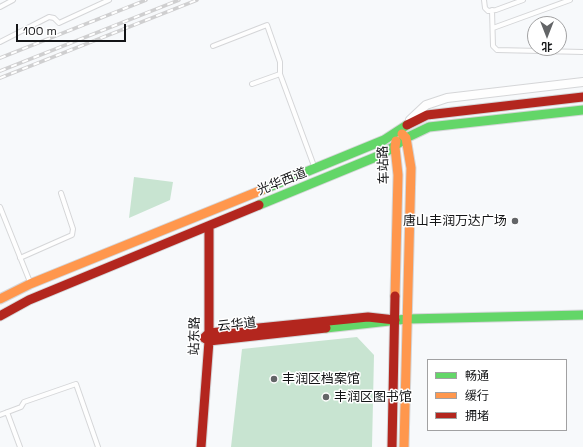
<!DOCTYPE html>
<meta charset="utf-8">
<style>
body{margin:0}
#map{position:relative;width:583px;height:447px;overflow:hidden;background:#f7f9fb;font-family:"Space Grotesk","Noto Sans SC",sans-serif}
canvas{display:block}
.legend{position:absolute;left:427px;top:359px;width:140px;height:72px;box-sizing:border-box;background:#fff;border:1px solid #a1a1a2;margin:0;padding:5px 7px;list-style:none;font-size:12px;color:#141517}
.legend li{display:flex;align-items:center;gap:8px;height:20px}
.legend b{width:20px;border:1px solid #a1a1a2}
.north{position:absolute;left:527px;top:16px;width:40px;height:40px;box-sizing:border-box;background:#fff;border:1px solid #a1a1a2;border-radius:50%;rotate:180deg;font-size:11px;font-weight:700;line-height:16px;text-align:center;color:#141517}
.north::after{content:'';display:block;margin:auto;width:14px;height:18px;background:#636567;clip-path:polygon(50% 0,100% 100%,50% 72%,0 100%)}
.scale{position:absolute;left:16px;top:24px;width:110px;height:18px;box-sizing:border-box;border:2px solid #141517;border-top:0;padding-left:5px;font-size:12px;line-height:14px;white-space:nowrap;color:#141517;-webkit-text-stroke:3px #fff;paint-order:stroke}
</style>
<div id="map">
<canvas width="583" height="447"></canvas>
<ul class="legend">
<li><b style="height:5px;background:#63d668"></b>畅通</li>
<li><b style="height:5px;background:#ff974d"></b>缓行</li>
<li><b style="height:5px;background:#b3261e"></b>拥堵</li>
</ul>
<div class="north">北</div>
<div class="scale">100 m</div>
</div>
<script>
const context = document.querySelector('canvas').getContext('2d');
context.lineJoin = 'round';
function fill(path, color) { context.fillStyle = color; context.fill(path, 'evenodd'); }
const poly = rows => new Path2D(rows.map(r => 'M' + r).join(''));
function stroke(path, color, width, dash) { context.strokeStyle = color; context.lineWidth = width; context.lineCap = dash ? 'butt' : 'round'; context.setLineDash(dash || []); context.stroke(path); }
function write(font, color, halo, rows, align = 'center') {
  context.font = font + ' "Space Grotesk","Noto Sans SC",sans-serif'; context.lineWidth = 3; context.setLineDash([]); context.textBaseline = 'middle'; context.strokeStyle = halo; context.fillStyle = color; for (const [text, x, y, turn = 0] of rows) {
    context.save(); context.translate(x, y); context.rotate((+turn || 0) * Math.PI / 180); context.textAlign = isNaN(turn) ? turn : align; if (halo) context.strokeText(text, 0, 0); context.fillText(text, 0, 0); context.restore();
  }
}
fill(poly([
 [134,177,173,182,170,200,129,218],
 [357,337,374,355,372,447,231,447,242,349]
]), '#c8e4d1');
const lane = poly([
 [484,0,485,8,488,11,496,10,523,0],
 [0,7,13,0],
 [492,10,493,46,497,50,583,52],
 [493,28,570,0],
 [0,42,49,17,54,18,59,23,109,0],
 [213,46,267,25,280,62,280,74,314,166],
 [252,84,280,74],
 [0,207,30,282],
 [20,258,72,235,73,229,61,193],
 [7,412,20,447],
 [0,415,21,407,24,402,76,384,98,447]
]);
const street = poly([
 [410,120,426,105,447,98,583,82]
]);
const fast = poly([
 [262,190,384,140,407,125],
 [259,205,383,154,406,138,429,127,583,110],
 [326,328,407,319,583,315]
]);
const slow = poly([
 [402,134,406,138,411,168,404,447],
 [395,296,398,175,395,147,396,141],
 [0,299,30,284,262,190]
]);
const jam = poly([
 [407,125,427,115,583,97],
 [0,316,29,300,259,205],
 [326,328,209,341,204,338,209,333,368,317,395,320],
 [201,447,209,341,209,226],
 [392,447,395,296]
]);
stroke(lane, '#d5d6d8', 6);
stroke(street, '#d5d6d8', 10);
stroke(fast, '#d5d6d8', 11);
stroke(slow, '#d5d6d8', 11);
stroke(jam, '#d5d6d8', 11);
stroke(lane, '#fefefe', 4);
stroke(street, '#fefefe', 8);
stroke(fast, '#63d668', 9);
stroke(slow, '#ff974d', 9);
stroke(jam, '#b3261e', 9);
const rail = poly([
 [0,58,146,0],
 [0,71,179,0],
 [0,78,197,0]
]);
stroke(rail, '#cfcfd0', 3.5);
stroke(rail, '#fff', 2, [6]);
for (const [x, y, r, color] of [
 [515,221,4,"#636567"],
 [274,379,4,"#636567"],
 [326,397,4,"#636567"]
]) { const dot = new Path2D(); dot.arc(x, y, r, 0, 2 * Math.PI); context.fillStyle = color; context.fill(dot); stroke(dot, '#fff', 1.5); }
write('13px', '#141517', '#fff', [
 ["车站路",384,165,-92],
 ["光华西道",282,182,-22],
 ["云华道",237,325,-6],
 ["站东路",195,336,-89]
]);
write('13px', '#141517', '#fff', [
 ["唐山丰润万达广场",507,221,"right"],
 ["丰润区档案馆",282,379],
 ["丰润区图书馆",334,397]
], 'left');
</script>
